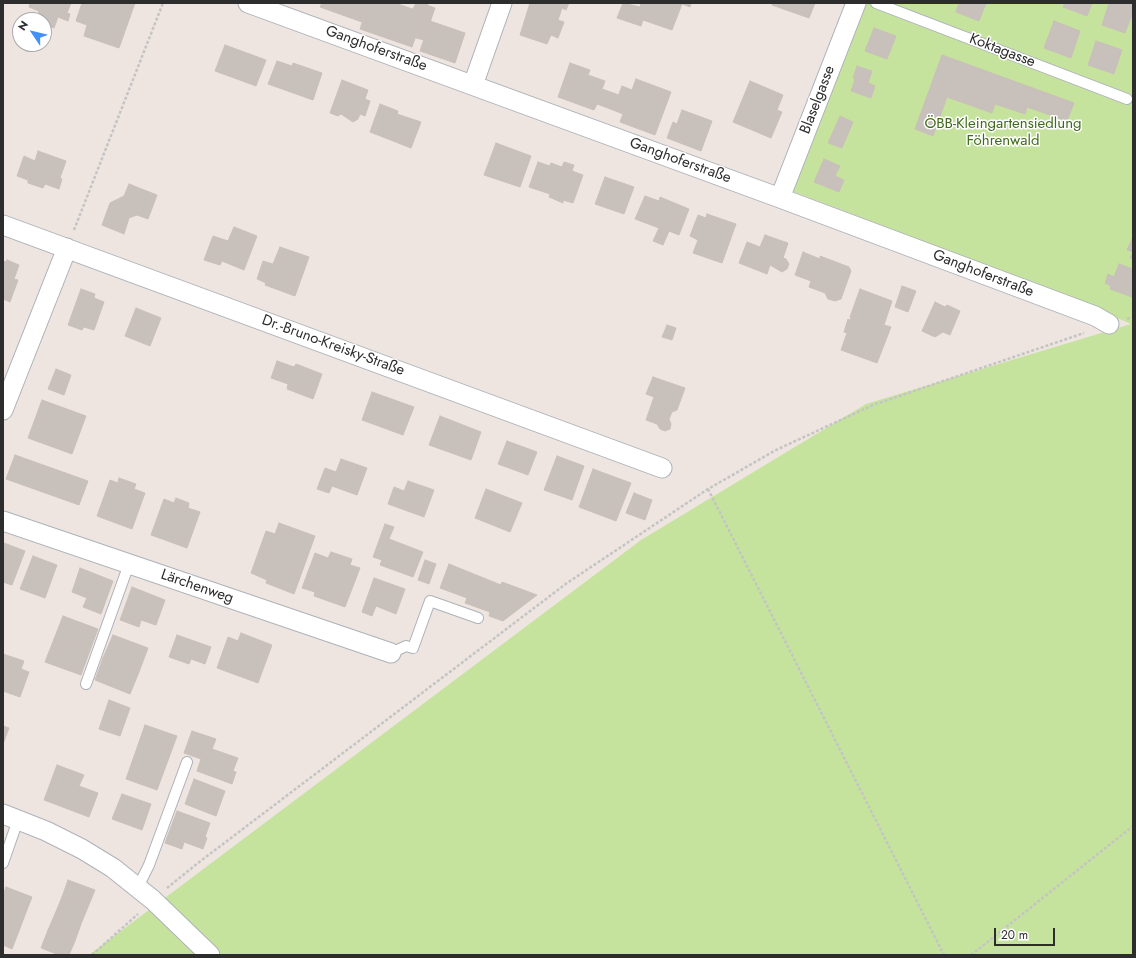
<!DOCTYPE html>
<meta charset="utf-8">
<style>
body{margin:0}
#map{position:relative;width:1136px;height:958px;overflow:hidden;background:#eee5e0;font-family:Jost,sans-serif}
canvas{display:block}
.frame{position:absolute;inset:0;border:4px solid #2d2d2d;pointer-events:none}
.north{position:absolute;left:12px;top:12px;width:40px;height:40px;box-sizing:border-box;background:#fff;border:1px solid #ababab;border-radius:50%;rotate:305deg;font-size:11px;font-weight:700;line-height:16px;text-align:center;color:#2d2d2d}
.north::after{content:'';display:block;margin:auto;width:14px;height:18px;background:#4391f8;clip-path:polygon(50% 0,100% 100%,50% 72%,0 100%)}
.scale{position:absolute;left:994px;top:928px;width:61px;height:18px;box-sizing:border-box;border:2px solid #2d2d2d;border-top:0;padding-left:5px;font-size:12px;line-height:14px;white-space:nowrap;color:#2d2d2d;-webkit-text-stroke:3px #fff;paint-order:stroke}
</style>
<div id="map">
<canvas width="1136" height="958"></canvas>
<div class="frame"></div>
<div class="north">N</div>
<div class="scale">20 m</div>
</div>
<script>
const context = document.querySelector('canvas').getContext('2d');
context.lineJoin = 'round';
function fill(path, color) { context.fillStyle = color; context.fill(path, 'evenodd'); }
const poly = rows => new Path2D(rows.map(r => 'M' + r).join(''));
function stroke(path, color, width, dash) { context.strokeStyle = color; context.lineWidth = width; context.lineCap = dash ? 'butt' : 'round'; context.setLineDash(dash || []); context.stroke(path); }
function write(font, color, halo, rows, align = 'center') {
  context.font = font + ' Jost,sans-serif'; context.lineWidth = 3; context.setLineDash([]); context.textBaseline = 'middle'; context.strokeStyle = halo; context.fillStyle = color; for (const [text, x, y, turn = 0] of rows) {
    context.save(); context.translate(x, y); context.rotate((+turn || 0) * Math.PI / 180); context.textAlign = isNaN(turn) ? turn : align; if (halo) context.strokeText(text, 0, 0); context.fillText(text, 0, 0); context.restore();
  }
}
fill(poly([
 [860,3,1133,3,1133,955,89,955,641,540,866,404,1131,324,1072,298,789,190]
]), '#c6e39e');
const building = poly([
 [30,3,71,3,67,13,70,14,68,21,58,17,54,28,44,24,44,20,36,20,39,11,29,7,30,3],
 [82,3,135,3,119,48,84,36,87,25,76,21,82,3],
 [322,3,369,3,362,22,320,7,322,3],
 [369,3,395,3,424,13,412,47,360,29,369,3],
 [416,3,428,3,424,13,413,9,416,3],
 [530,3,569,3,566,10,562,8,558,20,564,22,558,38,551,35,547,44,520,35,530,3],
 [623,3,640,7,641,3,691,3,690,7,682,4,672,30,643,20,641,26,617,18,623,3],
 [773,3,815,3,809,18,772,5,773,3],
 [959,3,986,3,979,21,956,12,959,3],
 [1065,3,1092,3,1087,16,1063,7,1065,3],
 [1109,3,1133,3,1133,17,1131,17,1125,33,1102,25,1109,3],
 [427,5,435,8,424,40,416,38,427,5],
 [430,21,465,33,455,63,420,51,430,21],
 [1054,21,1080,31,1071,58,1044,48,1054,21],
 [874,28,896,36,887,59,865,51,874,28],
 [1096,41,1122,50,1114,74,1088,65,1096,41],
 [225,45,266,60,256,86,215,71,225,45],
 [942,55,1074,103,1067,121,1027,107,1025,114,995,104,992,113,947,97,933,136,915,129,942,55],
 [277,61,292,66,293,63,322,73,313,100,268,84,277,61],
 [570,63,590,70,588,75,605,81,602,89,619,95,613,110,597,104,594,110,558,97,570,63],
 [857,66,872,71,868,83,875,86,871,98,851,91,855,79,853,78,857,66],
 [636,79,671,92,655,135,620,122,623,114,613,110,622,86,632,90,636,79],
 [342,80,368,90,365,99,370,101,365,116,360,114,358,119,353,122,341,114,338,116,330,113,342,80],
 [750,81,783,95,777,110,782,112,771,138,733,122,750,81],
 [380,104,398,111,397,114,421,122,411,148,370,132,380,104],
 [682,110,712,121,701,151,667,138,673,122,677,124,682,110],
 [840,116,853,122,842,148,828,143,840,116],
 [496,143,531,156,520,187,484,175,496,143],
 [38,151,66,161,60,178,62,179,59,189,45,184,43,188,28,183,28,180,17,176,24,156,35,161,38,151],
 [824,159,840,166,835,176,844,180,839,192,814,182,824,159],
 [538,162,550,166,551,163,562,167,564,162,574,165,572,171,583,175,573,203,563,200,563,203,549,197,550,194,529,187,538,162],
 [605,177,634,187,624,214,595,204,605,177],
 [129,184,157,195,148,219,137,215,129,218,124,234,102,225,110,203,124,196,129,184],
 [645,196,659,201,660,197,689,209,679,235,669,231,663,245,653,241,659,228,635,219,645,196],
 [707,214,736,224,722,263,693,253,698,240,690,236,698,215,706,218,707,214],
 [234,227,257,236,244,270,222,261,220,265,204,260,213,236,228,241,234,227],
 [765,235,788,243,783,258,786,259,789,264,787,269,782,272,770,265,767,274,739,263,747,242,760,247,765,235],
 [1132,239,1133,240,1133,259,1130,258,1133,252,1127,250,1132,239],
 [280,247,309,257,295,296,265,285,266,283,257,279,263,261,273,264,280,247],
 [803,252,820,259,820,256,849,267,851,271,841,299,835,301,828,299,825,293,809,287,811,281,795,275,803,252],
 [7,260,19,265,14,279,18,280,10,302,3,299,3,261,6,262,7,260],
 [1119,264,1133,269,1132,297,1110,289,1111,286,1105,283,1108,274,1114,277,1119,264],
 [902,286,916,291,908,312,895,307,902,286],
 [81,289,95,294,94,298,104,302,94,330,84,327,82,330,68,325,81,289],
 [860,289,892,301,884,325,891,327,877,363,841,350,847,333,844,332,848,319,850,320,851,318,850,317,860,289],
 [935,302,945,307,947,305,960,311,950,335,943,332,935,337,922,331,935,302],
 [136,308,161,318,150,346,125,336,136,308],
 [667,325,676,328,672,340,662,337,667,325],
 [277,361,294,367,296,364,322,374,313,399,287,389,288,384,271,378,277,361],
 [56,369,71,375,64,395,48,389,56,369],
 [653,377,685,388,677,410,672,412,669,419,671,424,670,429,665,431,660,429,657,424,646,420,654,397,646,394,653,377],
 [372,392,414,407,403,435,362,420,372,392],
 [42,400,86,416,72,454,28,438,42,400],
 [440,416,481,432,471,460,429,445,440,416],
 [507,441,537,452,528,475,498,464,507,441],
 [15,455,88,481,79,505,6,479,15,455],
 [557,456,584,466,572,500,544,490,557,456],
 [341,459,367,468,357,495,332,486,329,493,317,489,325,468,336,472,341,459],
 [593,469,631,483,616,521,579,507,593,469],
 [119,478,136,484,134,489,145,493,132,529,97,516,110,480,118,483,119,478],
 [408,481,434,490,424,517,388,504,394,487,404,491,408,481],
 [486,489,522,503,510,532,475,518,486,489],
 [634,493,652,500,645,520,626,513,634,493],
 [176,498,189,503,188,508,200,512,187,548,151,535,164,499,174,503,176,498],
 [279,523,315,536,294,594,266,583,267,580,251,573,266,531,275,534,279,523],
 [385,524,394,527,389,539,423,552,413,577,380,565,382,560,373,557,385,524],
 [4,543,25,551,12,585,3,582,4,543],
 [331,552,352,559,350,565,360,568,345,607,314,596,315,592,302,588,315,553,328,558,331,552],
 [33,556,57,565,45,598,20,589,33,556],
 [425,560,436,564,429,584,418,580,425,560],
 [449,564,501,585,502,582,537,595,503,621,489,616,490,612,465,603,467,598,440,588,449,564],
 [80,568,113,581,101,614,83,607,87,598,72,592,80,568],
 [374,578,405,589,396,614,376,606,372,616,362,612,374,578],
 [132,587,165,600,156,625,141,620,139,627,120,620,132,587],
 [63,616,98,629,89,653,54,639,63,616],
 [241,633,272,645,258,683,217,668,228,637,238,641,241,633],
 [113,635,148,648,139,672,103,658,113,635],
 [177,635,211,647,205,664,191,659,189,664,169,657,177,635],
 [54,639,89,653,81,675,45,662,54,639],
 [3,654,24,661,21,669,29,672,20,697,3,691,3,654],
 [103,658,139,672,130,694,95,680,103,658],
 [109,700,130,708,120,736,99,729,109,700],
 [145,725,177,736,157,790,126,779,145,725],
 [3,726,9,728,3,744,3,726],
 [192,731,216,739,212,749,238,758,233,771,236,772,232,784,197,771,201,759,184,753,192,731],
 [57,765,84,775,79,786,98,793,89,817,44,800,57,765],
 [194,779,225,791,216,816,185,804,194,779],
 [122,794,151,804,142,830,112,819,122,794],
 [177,811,210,823,205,837,207,838,203,849,184,842,182,849,165,843,177,811],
 [68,880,95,890,88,907,62,897,68,880],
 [6,887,32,897,25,915,3,906,3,895,6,887],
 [62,897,88,907,81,924,55,914,62,897],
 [3,906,25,915,19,931,3,925,3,906],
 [55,914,81,924,75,941,48,930,55,914],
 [3,925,19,931,12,949,3,945,3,925],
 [48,930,75,941,69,955,59,955,41,948,48,930]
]);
fill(building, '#c7c0bb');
stroke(building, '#cac0b9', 1);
const service = poly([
 [876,3,1127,99],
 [391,653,406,646,413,648,430,601,478,618],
 [86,684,129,564],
 [3,863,18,820],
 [138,887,149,865,187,762]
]);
const minor = poly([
 [248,3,780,198,1095,316,1109,324],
 [473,85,502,3],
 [780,198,856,3],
 [3,225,662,468],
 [3,410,67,248],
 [3,521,391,653],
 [3,814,46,831,82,849,113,868,153,900,210,955]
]);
stroke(service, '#adb2b9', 12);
stroke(minor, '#adb2b9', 21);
stroke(poly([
 [74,230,163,3],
 [1127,319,1133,317],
 [708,489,944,955],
 [167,888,198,863,567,583,708,489,776,450,873,405,1084,333],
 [92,955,138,914],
 [971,955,1133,826]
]), '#c4c4c4', 2.5, [3, 2]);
stroke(service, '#fff', 10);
stroke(minor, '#fff', 19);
write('15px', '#2d2d2d', '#fff', [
 ["Ganghoferstraße",376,49,20],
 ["Koktagasse",1002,51,21],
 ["Blaselgasse",818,100,-69],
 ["Ganghoferstraße",680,161,20],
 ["Ganghoferstraße",983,274,21],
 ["Dr.-Bruno-Kreisky-Straße",333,346,20],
 ["Lärchenweg",197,587,19]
]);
write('15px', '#406b1c', '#fff', [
 ["ÖBB-Kleingartensiedlung",1003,124],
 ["Föhrenwald",1003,141]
]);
</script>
